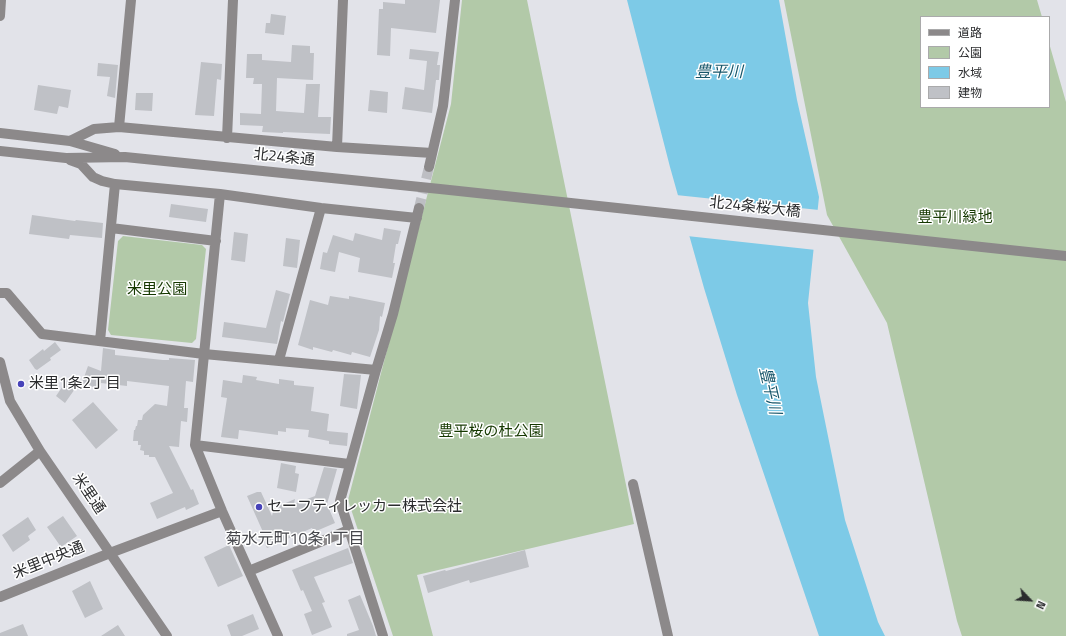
<!DOCTYPE html>
<meta charset="utf-8">
<style>
body{margin:0}
#map{position:relative;width:1066px;height:636px;overflow:hidden;background:#e2e3e9;font-family:"Titillium Web","Noto Sans JP",sans-serif}
canvas{display:block}
.legend{position:absolute;left:920px;top:16px;width:130px;height:92px;box-sizing:border-box;background:#fff;border:1px solid #aaaaab;margin:0;padding:5px 7px;list-style:none;font-size:12px;color:#2a2b2d}
.legend li{display:flex;align-items:center;gap:8px;height:20px}
.legend b{width:20px;border:1px solid #aaaaab}
.north{position:absolute;left:1010px;top:580px;width:40px;height:40px;-webkit-text-stroke:3px #fff;paint-order:stroke;rotate:115deg;font-size:11px;font-weight:700;line-height:16px;text-align:center;color:#2a2b2d}
.north::after{content:'';display:block;margin:auto;width:14px;height:18px;background:#2a2b2d;clip-path:polygon(50% 0,100% 100%,50% 72%,0 100%)}
</style>
<div id="map">
<canvas width="1066" height="636"></canvas>
<ul class="legend">
<li><b style="height:5px;background:#8c898a"></b>道路</li>
<li><b style="height:11px;background:#b2c9a8"></b>公園</li>
<li><b style="height:11px;background:#7dcae7"></b>水域</li>
<li><b style="height:11px;background:#bfc1c6"></b>建物</li>
</ul>
<div class="north">N</div>
</div>
<script>
const context = document.querySelector('canvas').getContext('2d');
context.lineJoin = 'round';
function fill(path, color) { context.fillStyle = color; context.fill(path, 'evenodd'); }
const poly = rows => new Path2D(rows.map(r => 'M' + r).join(''));
function stroke(path, color, width, dash) { context.strokeStyle = color; context.lineWidth = width; context.lineCap = dash ? 'butt' : 'round'; context.setLineDash(dash || []); context.stroke(path); }
function write(font, color, halo, rows, align = 'center') {
  context.font = font + ' "Titillium Web","Noto Sans JP",sans-serif'; context.lineWidth = 3; context.setLineDash([]); context.textBaseline = 'middle'; context.strokeStyle = halo; context.fillStyle = color; for (const [text, x, y, turn = 0] of rows) {
    context.save(); context.translate(x, y); context.rotate((+turn || 0) * Math.PI / 180); context.textAlign = isNaN(turn) ? turn : align; if (halo) context.strokeText(text, 0, 0); context.fillText(text, 0, 0); context.restore();
  }
}
fill(poly([
 [462,0,527,0,634,524,417,575,433,636,393,636,348,500,451,104],
 [784,0,1037,0,1042,17,921,17,921,107,1049,107,1049,43,1066,102,1066,636,962,636,957,621,887,323,827,215],
 [123,236,202,245,206,249,196,339,192,343,111,335,108,330,118,241]
]), '#b2c9a8');
fill(poly([
 [627,0,779,0,797,100,819,197,808,303,816,377,845,520,878,622,885,636,819,636,737,395,704,288,670,167]
]), '#7dcae7');
fill(poly([
 [676,195,819,210,816,250,687,236]
]), '#e2e3e9');
fill(poly([
 [405,0,440,0,436,33,391,28,390,56,377,55,379,9,383,9,383,2,405,4],
 [271,14,286,16,284,35,265,33,266,23,270,23],
 [292,45,310,46,310,53,314,53,313,80,277,78,276,111,304,113,306,84,320,84,318,117,331,117,330,134,283,132,283,133,262,132,263,126,240,125,240,113,261,114,262,84,253,84,254,78,246,78,247,54,262,54,262,60,291,62],
 [410,49,439,52,437,65,440,65,439,80,436,80,432,113,402,109,405,87,424,90,427,61,409,59],
 [201,62,222,64,221,80,217,79,214,116,195,115],
 [98,63,118,65,115,98,107,96,110,77,97,76],
 [38,85,71,90,68,108,59,106,57,114,34,110],
 [370,90,388,92,387,113,368,111],
 [136,93,153,93,152,111,135,110],
 [171,204,208,209,206,222,169,217],
 [32,215,75,221,76,220,103,223,102,238,70,235,69,239,29,234],
 [384,228,401,231,398,244,396,244,393,263,395,263,392,278,358,272,360,258,339,252,335,272,320,269,323,252,327,253,333,235,353,241,355,233,382,240],
 [234,232,248,234,245,262,231,260],
 [286,238,300,240,297,268,283,266],
 [276,290,290,294,283,322,281,321,277,344,222,337,224,322,266,328],
 [330,296,349,299,349,296,385,303,382,317,380,316,379,330,370,357,352,352,351,355,333,350,332,352,313,347,313,350,298,345,310,300,328,305],
 [55,342,61,350,50,358,51,360,37,370,35,369,29,360,43,349,44,351],
 [103,348,115,350,115,355,163,360,169,360,169,358,195,360,193,382,186,381,184,408,188,408,187,422,181,421,179,447,169,446,191,490,193,489,199,504,186,510,185,507,157,519,150,503,173,493,155,457,149,457,149,455,144,455,144,451,140,450,141,445,138,445,138,441,133,441,134,430,135,430,136,426,137,426,138,420,142,420,143,415,155,404,167,406,169,386,127,381,127,386,101,383,99,389,82,383,88,366,101,371],
 [344,374,361,375,357,409,340,406],
 [243,375,257,377,256,380,279,384,279,379,294,381,294,385,314,387,311,411,329,414,327,431,348,433,347,446,329,444,329,441,308,437,309,430,286,428,286,432,278,431,278,435,239,430,238,439,221,437,227,398,221,397,223,380,242,383],
 [67,380,77,386,65,403,56,396],
 [93,402,118,430,96,449,72,420],
 [281,463,296,466,295,473,299,474,296,492,277,488],
 [324,467,337,469,327,504,335,523,314,532,312,528,267,548,260,533,263,532,247,496,257,492,261,492,272,516,274,508,295,499,294,504,315,496],
 [63,516,77,536,61,547,47,527],
 [28,517,36,530,28,536,30,540,13,552,2,535],
 [229,545,243,576,218,587,204,557],
 [348,548,353,563,314,577,325,602,322,603,332,627,312,635,304,614,312,611,303,590,301,591,292,570],
 [525,550,529,567,470,583,469,580,428,593,423,576,445,570,446,571],
 [90,581,103,609,85,618,72,591],
 [360,595,373,626,376,636,347,636,347,634,359,630,348,600],
 [253,614,259,629,242,636,231,636,227,625],
 [23,624,28,636,0,636,0,633],
 [118,625,125,636,101,636]
]), '#bfc1c6');
stroke(poly([
 [419,208,429,167]
]), '#bdbec3', 10, [10, 5]);
stroke(poly([
 [0,16,1,0],
 [119,127,131,0],
 [0,133,70,141,115,154],
 [227,138,233,0],
 [70,141,94,129,119,127,337,147,432,153],
 [337,147,343,0],
 [0,151,66,158,125,157,440,189,1066,256],
 [70,160,81,164,93,177,102,181,115,184,220,194,321,208,417,218],
 [429,167,443,106,455,0],
 [220,194,195,445,222,511,278,636],
 [111,228,216,241],
 [0,293,7,293,42,334,204,354,376,370],
 [100,341,115,184],
 [279,360,321,208],
 [0,362,10,401,40,451,167,636],
 [195,445,349,464],
 [0,483,40,451],
 [633,484,668,636],
 [249,571,349,530],
 [0,597,110,553,222,511],
 [383,636,340,501,376,370,393,314,419,208]
]), '#8c898a', 10);
for (const [x, y, r, color] of [
 [21,384,4,"#4743b9"],
 [259,507,4,"#4743b9"]
]) { const dot = new Path2D(); dot.arc(x, y, r, 0, 2 * Math.PI); context.fillStyle = color; context.fill(dot); stroke(dot, '#fff', 1.5); }
write('15px', '#2a2b2d', '#fff', [
 ["北24条通",284,158,6],
 ["北24条桜大橋",755,208,6],
 ["米里通",88,494,56],
 ["米里中央通",49,561,-22]
]);
write('15px', '#153800', '#fff', [
 ["豊平川緑地",955,218],
 ["米里公園",157,290],
 ["豊平桜の杜公園",491,432]
]);
write('15px', '#2a2b2d', '#fff', [
 ["米里1条2丁目",29,384],
 ["セーフティレッカー株式会社",267,507]
], 'left');
write('italic 16px', '#155569', '#fff', [
 ["豊平川",719,73],
 ["豊平川",769,391,77]
]);
write('16px', '#46474c', '#fff', [
 ["菊水元町10条1丁目",295,540]
]);
</script>
